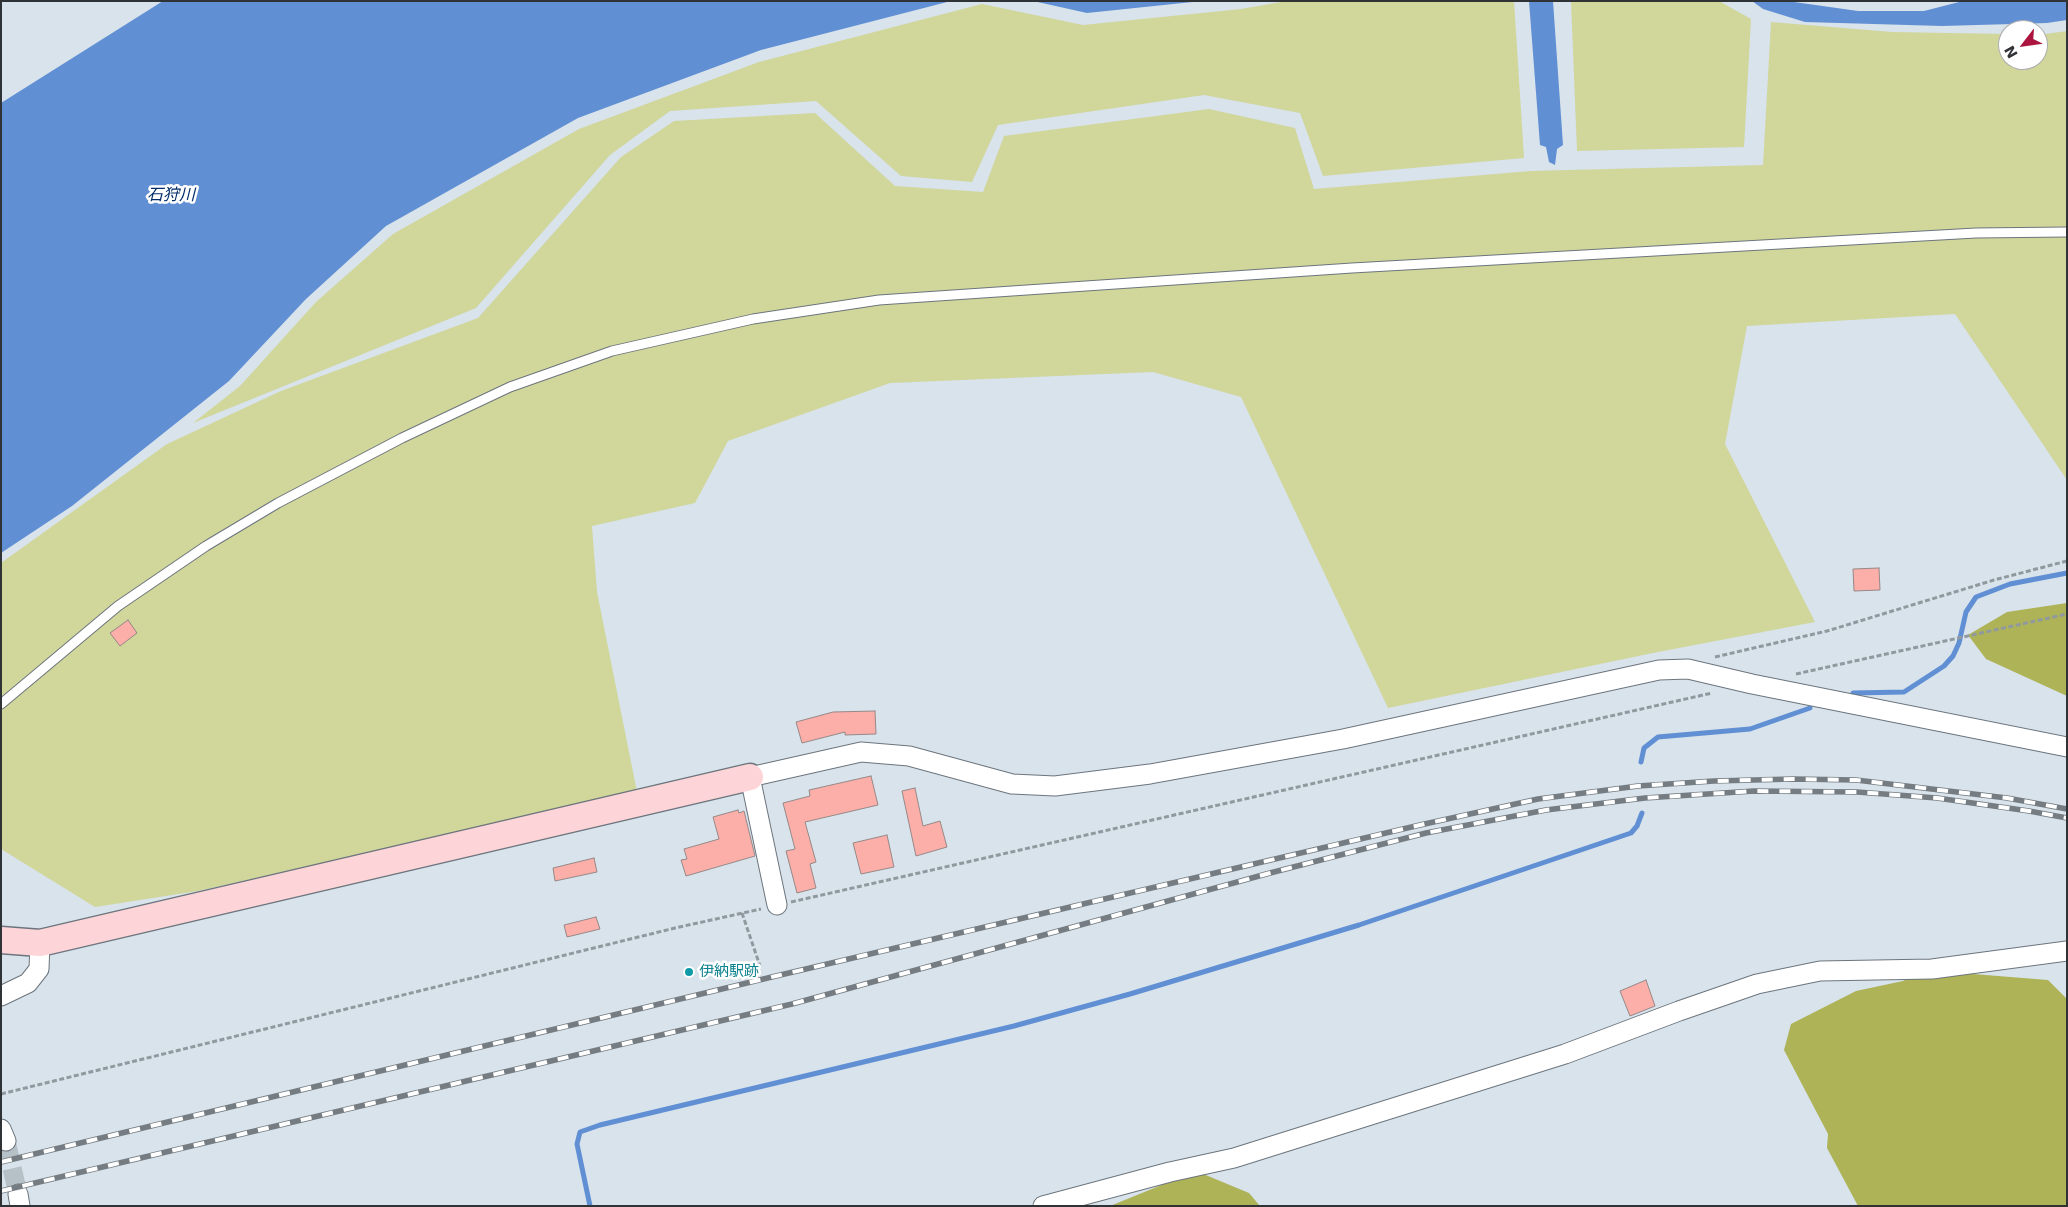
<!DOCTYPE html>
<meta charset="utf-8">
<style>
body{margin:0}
#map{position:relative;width:2068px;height:1207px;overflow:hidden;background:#d8e3eb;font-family:"DejaVu Sans",sans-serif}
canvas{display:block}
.frame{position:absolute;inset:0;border:2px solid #2f3336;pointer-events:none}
.north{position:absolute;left:1998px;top:20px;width:50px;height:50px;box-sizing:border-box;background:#fff;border:1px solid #acadaf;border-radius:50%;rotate:240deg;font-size:14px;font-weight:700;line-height:20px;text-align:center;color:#2f3336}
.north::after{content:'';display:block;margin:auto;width:18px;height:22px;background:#aa143e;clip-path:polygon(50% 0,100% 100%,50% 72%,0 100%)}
</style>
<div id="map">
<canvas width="2068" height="1207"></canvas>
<div class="frame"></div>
<div class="north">N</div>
</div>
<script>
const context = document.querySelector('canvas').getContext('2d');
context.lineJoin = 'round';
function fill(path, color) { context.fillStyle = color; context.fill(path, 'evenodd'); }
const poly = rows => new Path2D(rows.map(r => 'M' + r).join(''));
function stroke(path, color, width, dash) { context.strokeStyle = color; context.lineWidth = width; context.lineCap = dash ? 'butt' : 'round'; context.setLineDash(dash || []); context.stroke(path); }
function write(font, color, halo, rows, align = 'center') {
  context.font = font + ' "DejaVu Sans","Noto Sans JP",sans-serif'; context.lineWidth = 5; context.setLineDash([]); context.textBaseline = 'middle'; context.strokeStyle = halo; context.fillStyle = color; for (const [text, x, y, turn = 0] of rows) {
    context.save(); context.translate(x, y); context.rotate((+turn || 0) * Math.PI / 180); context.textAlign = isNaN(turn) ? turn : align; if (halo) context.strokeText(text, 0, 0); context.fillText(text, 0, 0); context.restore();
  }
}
fill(poly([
 [1287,1,1514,1,1524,158,1323,176,1300,113,1204,95,998,125,972,182,901,176,816,101,670,111,610,155,476,308,193,423,240,386,316,302,393,234,579,129,759,62,982,4,1083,25,1241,9],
 [1571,1,1719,1,1751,19,1744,147,1577,151],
 [1771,22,1892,32,2008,34,2008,60,2038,60,2038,35,2067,31,2067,480,1955,314,1747,326,1725,444,1815,622,1653,653,1388,708,1241,397,1153,372,890,383,728,441,695,503,592,526,597,592,637,792,198,891,95,907,1,849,1,563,167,444,281,391,478,318,621,157,674,121,815,113,895,186,983,192,1004,136,1209,109,1295,128,1314,189,1531,171,1763,165]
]), '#d1d69b');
fill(poly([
 [2067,603,2067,696,1986,659,1968,635,2007,612],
 [1923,970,2048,980,2067,999,2067,1206,1858,1206,1827,1148,1828,1134,1784,1050,1791,1024,1856,991,1903,981],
 [1196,1171,1249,1193,1260,1206,1110,1206]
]), '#aeb357');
fill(poly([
 [163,1,951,1,761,50,578,118,386,226,306,299,229,381,72,506,1,553,1,103],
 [1033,1,1202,1,1087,13],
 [1529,1,1553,1,1563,145,1557,149,1555,165,1549,162,1546,147,1540,145],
 [1752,1,1787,1,1858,11,1924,11,1963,1,2067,1,2067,20,2047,23,1942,26,1805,22,1763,9]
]), '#608fd4');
stroke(poly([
 [1853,693,1904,692,1944,666,1953,656,1959,643,1966,612,1976,597,2010,584,2067,573],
 [1641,762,1644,748,1658,737,1750,729,1810,708],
 [590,1206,577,1144,580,1132,600,1125,1014,1026,1130,994,1359,925,1631,833,1637,826,1642,813]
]), '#608fd4', 5);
const building = poly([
 [1879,568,1880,590,1854,591,1853,569,1879,568],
 [128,620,137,633,120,646,110,633,128,620],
 [875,711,876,734,845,735,845,732,802,743,796,722,833,712,875,711],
 [871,776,878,805,805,822,816,862,810,864,816,888,797,893,786,851,795,849,783,803,810,796,809,790,871,776],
 [915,788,923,826,940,821,947,847,916,856,902,791,915,788],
 [738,810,739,813,744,811,755,856,686,876,681,860,687,859,684,849,719,839,713,817,738,810],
 [887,835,894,867,861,874,853,843,887,835],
 [594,858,597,872,555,881,553,868,594,858],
 [596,917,600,929,567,937,564,925,596,917],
 [1646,980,1655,1006,1630,1016,1620,991,1646,980]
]);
fill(building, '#fcaea9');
stroke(building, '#958887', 1);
stroke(poly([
 [6,1141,18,1194]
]), '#b6c0c7', 19, [19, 9]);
const lane = poly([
 [1,704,118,606,206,546,278,503,402,438,510,387,612,351,753,319,879,300,1352,268,1976,233,2067,232]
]);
const street = poly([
 [777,905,750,777,861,752,909,756,1012,784,1055,786,1150,774,1343,739,1659,670,1688,669,1752,684,2067,747],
 [1,996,28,983,39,969,40,943],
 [1,1129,6,1141],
 [18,1194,20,1206],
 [1043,1206,1170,1172,1234,1158,1565,1054,1679,1011,1757,984,1820,971,1932,969,2067,951]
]);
const secondary = poly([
 [1,940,40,943,750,777]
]);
stroke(lane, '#6c757d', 11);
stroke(street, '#6c757d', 21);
stroke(secondary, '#6c757d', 29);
stroke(poly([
 [1715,657,1827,631,1994,580,2067,561],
 [1796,674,2067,614],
 [791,902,1712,693],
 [742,913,760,966],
 [1,1094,675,928,761,909]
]), '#90999e', 3, [5, 2.5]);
stroke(lane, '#fff', 9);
stroke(street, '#fff', 19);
stroke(secondary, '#fdd5d8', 26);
const rail = poly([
 [1,1162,776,976,1420,825,1538,799,1638,786,1714,781,1793,779,1856,780,2007,798,2067,809],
 [1,1191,792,1004,1270,873,1426,833,1546,810,1645,798,1754,791,1857,792,1937,798,2029,811,2067,818]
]);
stroke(rail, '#767d82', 5.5);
stroke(rail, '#fff', 4, [11]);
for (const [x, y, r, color] of [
 [689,972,5,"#0f9aa8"]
]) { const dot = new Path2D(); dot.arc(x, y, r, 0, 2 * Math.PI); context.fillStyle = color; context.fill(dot); stroke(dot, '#fff', 2); }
write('15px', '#0d838f', '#fff', [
 ["伊納駅跡",699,972]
], 'left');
write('italic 16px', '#002c69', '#fff', [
 ["石狩川",171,196]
]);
</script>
